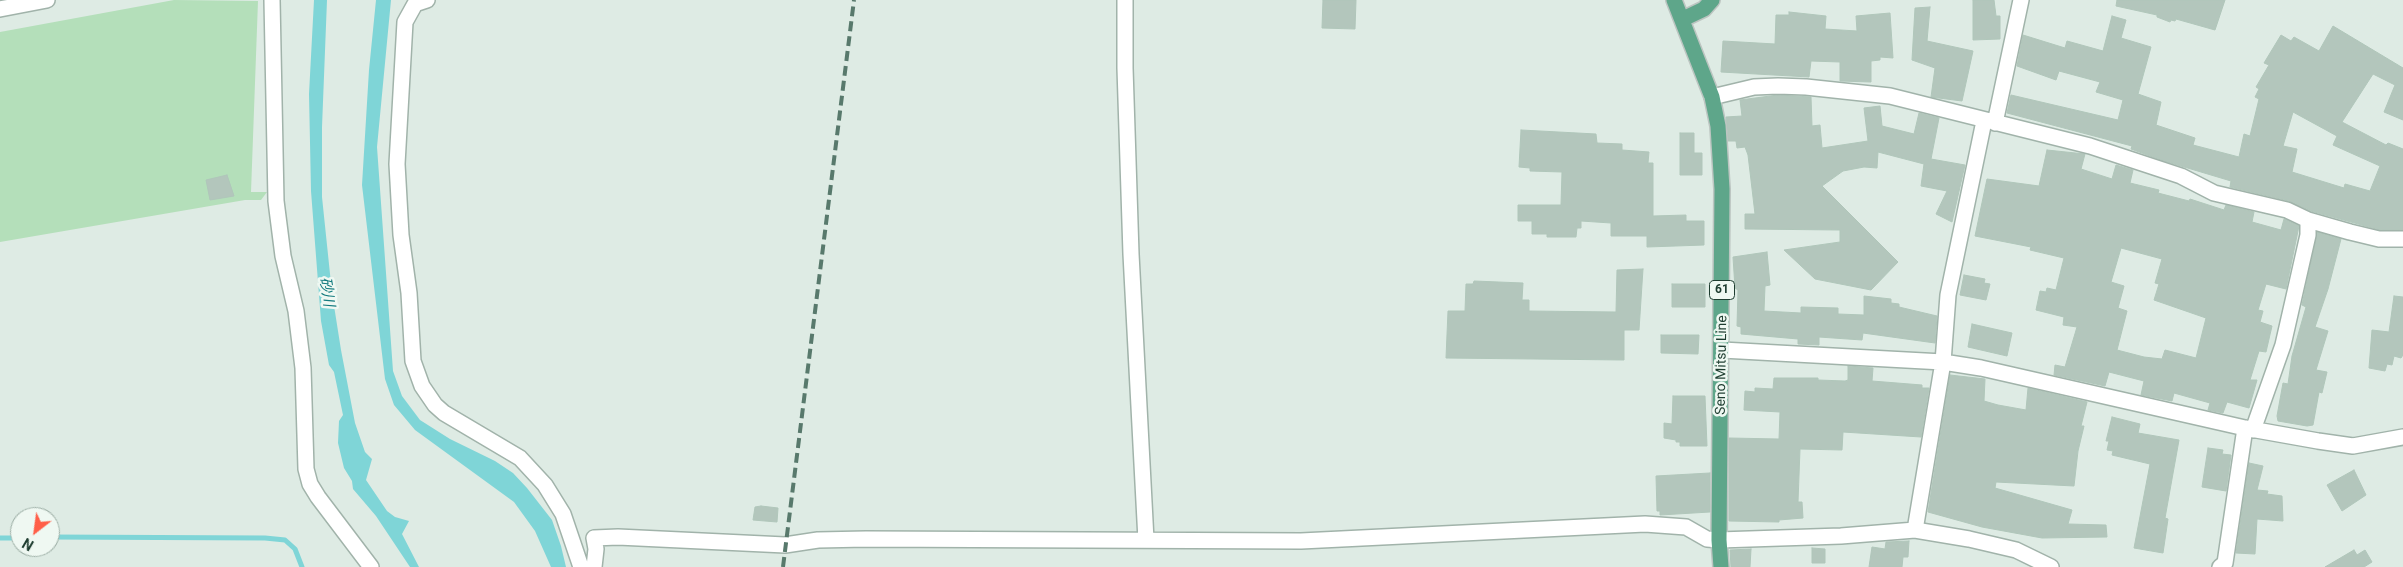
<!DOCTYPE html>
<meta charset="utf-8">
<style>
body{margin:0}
#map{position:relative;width:2403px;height:567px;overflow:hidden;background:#deebe4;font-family:Roboto,sans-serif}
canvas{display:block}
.north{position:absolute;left:10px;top:507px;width:50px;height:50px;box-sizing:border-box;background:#eff8f2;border:1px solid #9bada4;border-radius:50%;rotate:210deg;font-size:14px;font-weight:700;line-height:20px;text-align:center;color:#1e3d30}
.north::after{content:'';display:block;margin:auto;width:18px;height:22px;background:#ff5e48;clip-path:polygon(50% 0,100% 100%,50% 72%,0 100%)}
</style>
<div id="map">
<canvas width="2403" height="567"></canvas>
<div class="north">N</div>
</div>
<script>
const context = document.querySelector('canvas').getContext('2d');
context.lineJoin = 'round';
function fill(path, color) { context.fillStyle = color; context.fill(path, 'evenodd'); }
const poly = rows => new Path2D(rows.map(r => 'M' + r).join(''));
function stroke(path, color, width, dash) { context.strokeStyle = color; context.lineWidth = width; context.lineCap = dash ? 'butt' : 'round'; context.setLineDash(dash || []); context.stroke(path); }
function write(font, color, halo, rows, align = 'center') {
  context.font = font + ' Roboto,"Noto Sans JP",sans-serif'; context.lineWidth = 5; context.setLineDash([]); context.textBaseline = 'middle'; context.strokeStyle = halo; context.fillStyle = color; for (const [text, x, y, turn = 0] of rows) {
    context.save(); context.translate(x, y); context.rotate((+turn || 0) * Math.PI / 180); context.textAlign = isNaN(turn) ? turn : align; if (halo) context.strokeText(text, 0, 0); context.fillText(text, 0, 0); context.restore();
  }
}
fill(poly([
 [174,0,258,1,251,192,267,192,261,200,245,200,0,242,0,32]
]), '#b4dfba');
fill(poly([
 [314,0,327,0,322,127,322,197,332,293,341,350,355,423,365,452,372,459,366,480,387,511,395,517,409,521,402,534,419,567,410,567,376,516,353,489,352,481,344,468,338,443,339,421,343,415,334,372,329,365,321,321,311,191,309,94],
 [376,0,391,0,377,147,393,371,402,396,420,420,450,439,495,461,513,473,527,488,552,520,561,546,566,567,551,567,535,531,514,502,415,430,394,405,385,379,362,185,369,70]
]), '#7fd5d7');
stroke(poly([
 [50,537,265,538,285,540,295,549,302,567],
 [0,538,20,538]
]), '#7fd5d7', 5);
const building = poly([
 [1323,0,1356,0,1355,29,1322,28,1323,0],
 [1973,0,1994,0,1996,16,2000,16,2000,39,1973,40,1973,0],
 [2117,0,2225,0,2215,30,2176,19,2175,21,2171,20,2170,22,2157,17,2157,15,2116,6,2117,0],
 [1930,7,1927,41,1973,51,1962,101,1931,97,1935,68,1912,60,1915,8,1930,7],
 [1789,12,1826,16,1825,29,1857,31,1856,16,1890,13,1893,58,1880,57,1880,60,1871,61,1871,82,1840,81,1840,62,1811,61,1809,77,1721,72,1723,41,1775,44,1776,15,1789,15,1789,12],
 [2112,16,2126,20,2121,38,2151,47,2138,94,2161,102,2156,125,2195,138,2193,145,2239,157,2244,134,2250,136,2259,99,2255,97,2259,89,2256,87,2269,65,2264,63,2281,35,2291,41,2294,37,2319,51,2333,26,2403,68,2403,120,2384,112,2395,85,2373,74,2342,122,2386,145,2388,143,2403,149,2403,230,2380,230,2311,211,2289,201,2230,187,2231,181,2161,160,2131,149,2132,146,2007,113,2011,95,2118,120,2123,100,2096,92,2100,82,2059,71,2056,80,2017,66,2023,35,2065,48,2067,41,2103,51,2112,16],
 [2293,112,2337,136,2333,145,2380,166,2370,191,2345,184,2344,188,2292,172,2297,149,2283,146,2293,112],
 [1778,95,1811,97,1812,126,1820,125,1822,148,1868,141,1864,108,1880,106,1882,126,1914,134,1919,113,1939,118,1931,159,1965,165,1952,222,1936,214,1947,191,1921,186,1924,164,1878,152,1877,168,1864,167,1843,171,1822,186,1898,262,1871,290,1815,279,1784,250,1840,242,1840,230,1745,229,1745,214,1755,214,1748,155,1745,147,1737,148,1736,141,1728,141,1726,117,1742,116,1740,100,1778,95],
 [1521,130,1596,134,1597,143,1622,144,1622,150,1649,152,1648,163,1653,163,1653,216,1686,215,1686,221,1704,221,1704,245,1647,247,1647,236,1611,236,1611,223,1581,221,1581,228,1577,228,1576,237,1547,237,1547,234,1532,234,1532,221,1518,221,1518,205,1561,205,1562,172,1530,171,1530,168,1519,167,1521,130],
 [1680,133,1694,133,1694,153,1702,153,1702,175,1680,175,1680,133],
 [2047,150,2085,154,2081,169,2112,179,2116,165,2133,170,2130,183,2159,190,2158,193,2189,201,2190,199,2224,210,2226,205,2254,212,2252,222,2281,230,2284,219,2299,226,2286,289,2266,284,2258,310,2263,311,2260,322,2272,326,2266,352,2259,351,2250,380,2257,380,2249,408,2227,402,2223,413,2208,410,2210,403,2174,393,2172,401,2141,395,2144,381,2109,372,2105,386,2054,375,2055,365,2065,367,2077,327,2063,325,2064,317,2036,310,2040,291,2046,292,2047,288,2056,290,2064,258,2030,250,2031,247,1975,236,1987,179,2039,186,2047,150],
 [2121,248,2162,259,2155,283,2159,284,2154,300,2206,318,2196,358,2165,350,2162,359,2144,357,2117,350,2127,311,2118,308,2124,286,2111,282,2121,248],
 [227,175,234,196,210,200,206,180,227,175],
 [2317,232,2341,239,2328,289,2315,327,2328,331,2316,370,2327,372,2322,393,2319,392,2313,425,2307,426,2278,421,2277,416,2283,383,2288,384,2292,356,2306,307,2302,305,2317,232],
 [1767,252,1770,285,1765,286,1764,311,1801,313,1801,307,1838,308,1838,314,1864,315,1864,296,1891,299,1891,303,1899,304,1899,307,1937,316,1935,343,1863,333,1862,340,1819,337,1819,345,1798,344,1798,339,1741,334,1741,327,1737,326,1738,290,1735,288,1733,257,1767,252],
 [1643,269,1639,330,1624,330,1624,360,1446,358,1448,311,1465,311,1466,284,1473,284,1474,281,1523,283,1522,300,1529,300,1529,311,1616,312,1617,270,1643,269],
 [1964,275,1985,279,1984,283,1990,284,1986,300,1960,295,1964,275],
 [1672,284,1705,284,1705,307,1672,307,1672,284],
 [2394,296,2403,297,2403,355,2401,358,2394,356,2392,365,2387,364,2385,371,2369,368,2372,330,2389,332,2394,296],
 [1972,324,2012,333,2007,356,1968,347,1972,324],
 [1661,335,1699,335,1698,354,1661,353,1661,335],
 [1848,366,1873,368,1872,381,1922,385,1922,388,1929,388,1921,437,1843,432,1842,450,1800,449,1798,502,1802,502,1803,518,1779,520,1779,522,1729,521,1729,438,1779,439,1780,412,1744,410,1745,391,1755,392,1755,388,1773,389,1774,378,1818,378,1818,380,1845,381,1848,380,1848,366],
 [1950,375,1985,379,1984,401,1998,405,2026,410,2028,388,2087,402,2081,426,2084,426,2078,451,2074,486,1996,482,1995,488,2072,510,2068,524,2106,525,2107,537,2042,538,1982,527,1928,512,1950,375],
 [1673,396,1705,396,1707,446,1680,446,1680,442,1676,442,1676,440,1664,438,1664,423,1672,424,1673,396],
 [2112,417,2140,424,2138,433,2179,440,2165,518,2168,519,2163,553,2134,548,2150,464,2112,455,2113,451,2107,450,2109,441,2106,441,2112,417],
 [2208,448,2223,450,2222,454,2231,455,2226,491,2202,487,2208,448],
 [2249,463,2263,466,2257,490,2268,491,2267,494,2282,496,2283,521,2257,519,2255,554,2236,553,2249,463],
 [2354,470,2366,495,2342,511,2327,485,2354,470],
 [1710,473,1710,512,1660,515,1660,511,1657,511,1656,476,1710,473],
 [761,506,778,508,777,522,753,520,755,507,761,506],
 [1909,541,1908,557,1903,557,1902,567,1869,567,1872,547,1885,549,1886,542,1909,541],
 [1812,548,1825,549,1825,563,1812,563,1812,548],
 [1751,549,1750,567,1731,567,1730,550,1751,549],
 [2354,550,2357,555,2365,550,2372,562,2364,567,2325,567,2354,550]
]);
fill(building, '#b3c6bc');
stroke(building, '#b0c6ba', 1);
const street = poly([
 [272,0,276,201,283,256,296,311,303,368,306,469,310,484,318,497,371,567],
 [427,0,415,4,405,22,397,164,401,235,409,293,413,361,422,386,435,405,444,413,520,458,545,485,563,514,581,567],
 [1125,0,1125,68,1131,254,1146,540],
 [0,9,47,0],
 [1712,97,1754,87,1778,86,1806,87,1890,96,2090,146,2181,176,2214,193,2287,210,2308,220,2350,232,2379,239,2403,239],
 [1995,123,2021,0],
 [1722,350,1943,362,1981,368,2245,428,2318,441,2353,446,2403,437],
 [2253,430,2283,345,2308,235,2308,220],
 [1915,530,1943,362,1948,295,1984,121],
 [594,567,596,549,594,538,618,537,785,545,818,540,866,539,1301,541,1645,524,1686,527,1707,539,1719,540,1841,536,1915,530,1969,539,2016,550,2051,567],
 [2220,567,2225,563,2245,428]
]);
const primary = poly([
 [1674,0,1712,97,1718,126,1722,189,1719,540,1721,567],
 [1683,19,1704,9,1712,0]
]);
stroke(street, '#a1b3aa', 18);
stroke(primary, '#bcc5c1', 18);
stroke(street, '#fff', 15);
stroke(primary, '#5ea68a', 15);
stroke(poly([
 [783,567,854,0]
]), '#58796c', 4, [10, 5]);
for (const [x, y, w] of [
 [1722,290,25]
]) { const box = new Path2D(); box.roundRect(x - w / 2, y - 9.5, w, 19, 4); context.fillStyle = '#eff8f2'; context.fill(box); stroke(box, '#1e3d30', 1); }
write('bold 12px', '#1e3d30', null, [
 ["61",1722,290]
]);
write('14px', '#1e3d30', '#eff8f2', [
 ["Seno Mitsu Line",1722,365,-89]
]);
write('italic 15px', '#127a7e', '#eff8f2', [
 ["砂川",326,292,81]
]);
</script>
